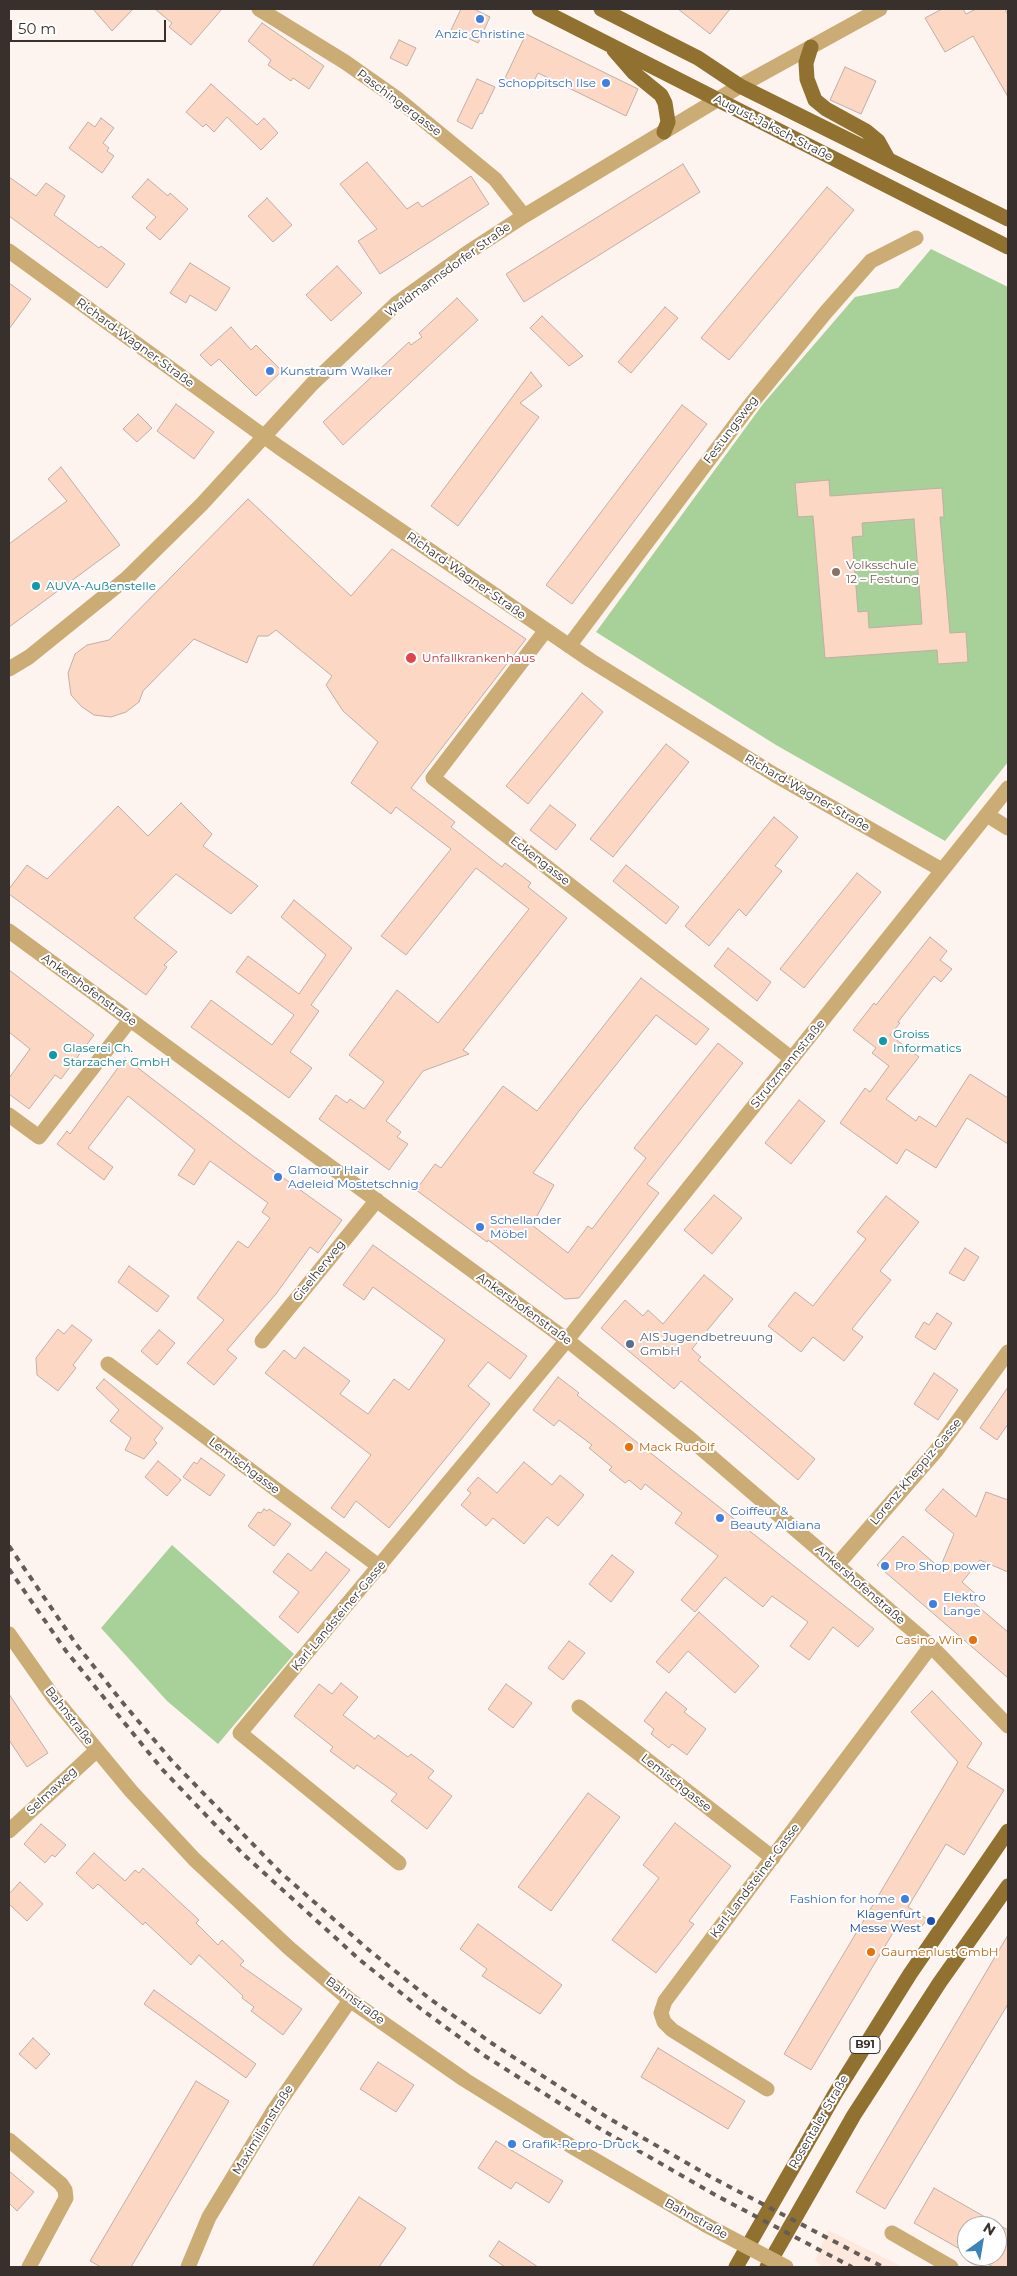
<!DOCTYPE html>
<meta charset="utf-8">
<style>
body{margin:0}
#map{position:relative;width:1017px;height:2276px;overflow:hidden;background:#fdf4f0;font-family:Montserrat,sans-serif}
canvas{display:block}
.frame{position:absolute;inset:0;border:10px solid #38302c;pointer-events:none}
.north{position:absolute;left:957px;top:2216px;width:50px;height:50px;box-sizing:border-box;background:#fff;border:1px solid #afacab;border-radius:50%;rotate:32deg;font-size:14px;font-weight:700;line-height:20px;text-align:center;color:#38302c}
.north::after{content:'';display:block;margin:auto;width:18px;height:22px;background:#3a84b8;clip-path:polygon(50% 0,100% 100%,50% 72%,0 100%)}
.scale{position:absolute;left:10px;top:20px;width:156px;height:22px;box-sizing:border-box;border:2px solid #38302c;border-top:0;padding-left:6px;font-size:15px;line-height:18px;white-space:nowrap;color:#38302c;-webkit-text-stroke:4px #fff;paint-order:stroke}
</style>
<div id="map">
<canvas width="1017" height="2276"></canvas>
<div class="frame"></div>
<div class="north">N</div>
<div class="scale">50 m</div>
</div>
<script>
const context = document.querySelector('canvas').getContext('2d');
context.lineJoin = 'round';
function fill(path, color) { context.fillStyle = color; context.fill(path, 'evenodd'); }
const poly = rows => new Path2D(rows.map(r => 'M' + r).join(''));
function stroke(path, color, width, dash) { context.strokeStyle = color; context.lineWidth = width; context.lineCap = dash ? 'butt' : 'round'; context.setLineDash(dash || []); context.stroke(path); }
function write(font, color, halo, rows, align = 'center') {
  context.font = font + ' Montserrat,sans-serif'; context.lineWidth = 4; context.setLineDash([]); context.textBaseline = 'middle'; context.strokeStyle = halo; context.fillStyle = color; for (const [text, x, y, turn = 0] of rows) {
    context.save(); context.translate(x, y); context.rotate((+turn || 0) * Math.PI / 180); context.textAlign = isNaN(turn) ? turn : align; if (halo) context.strokeText(text, 0, 0); context.fillText(text, 0, 0); context.restore();
  }
}
fill(poly([
 [828,2230,903,2267,823,2267,815,2261]
]), '#fee7dc');
fill(poly([
 [931,249,1008,287,1008,762,945,841,776,745,596,632,763,404,855,297,898,288],
 [172,1545,294,1654,218,1744,167,1701,101,1628]
]), '#a8d099');
const building = poly([
 [93,9,133,9,112,31,93,9],
 [155,9,222,9,191,45,169,27,172,23,155,9],
 [461,9,474,9,490,17,478,43,451,30,461,9],
 [678,9,730,9,710,34,678,9],
 [942,9,963,9,966,14,976,9,1005,9,1008,15,1008,97,973,36,945,52,925,18,942,9],
 [262,23,324,66,309,89,293,78,291,81,268,65,271,60,248,41,262,23],
 [526,34,638,89,626,116,538,73,530,89,505,78,526,34],
 [399,40,416,48,407,66,390,58,399,40],
 [845,67,876,81,861,114,830,100,845,67],
 [477,79,495,87,482,114,480,113,472,129,457,121,477,79],
 [211,84,257,125,264,118,278,133,261,150,227,117,214,132,206,124,203,127,186,112,211,84],
 [101,118,114,128,103,143,109,148,107,151,114,156,102,173,69,148,88,122,95,127,101,118],
 [367,162,407,209,418,202,422,207,471,176,489,204,380,274,358,241,377,229,340,184,367,162],
 [683,164,700,192,524,302,506,274,683,164],
 [9,177,36,196,46,183,65,196,54,215,99,248,101,246,125,264,107,288,9,216,9,177],
 [148,179,168,196,170,193,188,209,160,240,146,228,156,217,132,197,148,179],
 [827,187,854,210,729,360,701,338,827,187],
 [267,198,292,225,273,242,248,216,267,198],
 [190,263,230,288,216,311,190,295,186,303,170,293,190,263],
 [337,266,362,293,331,321,306,295,337,266],
 [9,283,31,299,9,329,9,283],
 [457,298,478,320,343,445,323,422,409,342,411,345,422,337,419,333,457,298],
 [665,307,678,318,631,373,618,362,665,307],
 [542,316,583,356,569,366,530,328,542,316],
 [231,327,251,350,256,345,282,371,256,396,219,359,211,366,200,355,231,327],
 [531,372,542,386,520,403,539,417,458,526,431,506,531,372],
 [176,404,214,432,194,459,157,431,176,404],
 [682,405,707,424,572,604,546,585,682,405],
 [138,414,152,428,137,442,123,429,138,414],
 [61,467,120,545,9,627,9,544,67,501,48,479,61,467],
 [829,480,830,496,942,488,944,517,940,517,950,633,966,632,968,662,938,664,937,650,825,658,813,516,798,517,795,483,829,480],
 [914,519,922,624,869,628,868,611,858,612,852,537,863,536,862,523,914,519],
 [248,499,351,596,392,549,526,639,411,788,455,822,451,827,502,867,505,863,531,883,528,887,567,918,463,1050,469,1054,423,1071,386,1121,401,1132,397,1137,408,1144,389,1170,319,1119,336,1095,347,1103,350,1099,364,1109,384,1082,349,1055,397,990,438,1023,529,909,476,868,406,955,381,936,451,849,396,807,391,814,351,783,378,742,343,711,326,685,332,676,276,630,268,636,258,636,247,663,194,639,143,691,139,702,126,712,111,717,94,715,82,707,71,695,68,673,75,654,87,645,109,640,248,499],
 [582,693,603,712,528,804,506,786,582,693],
 [666,744,689,762,613,857,590,839,666,744],
 [181,803,212,834,203,846,258,886,231,914,176,874,134,918,177,952,164,965,167,967,146,995,9,894,9,889,27,865,47,879,118,806,148,836,181,803],
 [550,805,576,825,556,850,530,830,550,805],
 [774,817,798,837,775,866,782,871,746,916,739,909,709,946,685,926,774,817],
 [626,865,679,907,666,924,613,881,626,865],
 [857,873,881,892,804,988,780,969,857,873],
 [294,900,352,948,311,1005,319,1011,290,1052,312,1068,289,1098,191,1027,211,1000,272,1045,294,1015,236,972,248,956,299,994,326,955,281,917,294,900],
 [930,937,947,951,940,960,952,969,941,982,934,976,898,1022,900,1023,890,1035,919,1057,886,1099,916,1121,919,1116,936,1127,970,1074,1008,1098,1008,1144,967,1118,936,1168,906,1149,897,1164,840,1123,865,1088,870,1092,889,1066,872,1053,876,1048,853,1030,874,1003,876,1005,930,937],
 [728,948,771,982,757,1001,714,966,728,948],
 [9,970,94,1035,61,1079,55,1075,29,1109,9,1094,9,1078,30,1049,9,1032,9,970],
 [641,978,709,1029,696,1045,656,1015,579,1111,533,1173,554,1185,532,1225,568,1253,588,1226,592,1229,646,1158,634,1148,718,1043,743,1063,647,1184,659,1193,579,1298,565,1299,488,1240,487,1242,416,1190,435,1164,441,1168,503,1086,537,1111,641,978],
 [125,1058,253,1156,342,1220,318,1253,310,1247,276,1294,227,1350,237,1358,214,1385,187,1363,224,1320,197,1298,238,1241,248,1248,270,1218,262,1212,268,1203,210,1161,194,1185,178,1175,195,1150,128,1096,88,1148,113,1167,104,1180,57,1144,67,1131,70,1134,125,1058],
 [799,1100,825,1121,791,1164,765,1143,799,1100],
 [714,1195,742,1218,712,1254,684,1230,714,1195],
 [886,1196,919,1222,880,1271,891,1280,852,1329,863,1337,844,1361,813,1337,801,1352,768,1326,795,1292,813,1306,866,1239,857,1232,886,1196],
 [373,1245,527,1356,510,1379,488,1362,468,1386,490,1404,389,1528,356,1501,344,1518,331,1508,371,1455,265,1373,284,1350,295,1359,304,1347,350,1381,340,1394,368,1414,394,1379,409,1390,445,1340,373,1287,364,1300,343,1285,373,1245],
 [965,1248,979,1257,964,1281,949,1273,965,1248],
 [129,1266,169,1296,157,1312,118,1282,129,1266],
 [704,1275,733,1299,692,1349,701,1357,698,1360,815,1459,798,1480,681,1381,674,1389,601,1328,625,1300,643,1316,648,1310,663,1324,704,1275],
 [937,1313,952,1323,935,1350,915,1337,924,1322,929,1325,937,1313],
 [72,1325,92,1340,73,1365,76,1368,58,1391,37,1375,36,1358,58,1329,64,1334,72,1325],
 [159,1330,175,1343,157,1365,141,1351,159,1330],
 [934,1373,958,1390,938,1420,914,1404,934,1373],
 [558,1377,579,1393,577,1395,874,1629,858,1647,833,1627,809,1660,790,1646,808,1622,772,1596,763,1607,725,1577,695,1612,681,1600,718,1556,675,1523,682,1513,645,1484,641,1490,629,1480,625,1483,609,1470,612,1467,589,1448,592,1445,559,1420,554,1426,533,1410,558,1377],
 [104,1379,163,1428,154,1440,157,1443,144,1459,125,1450,131,1438,110,1421,119,1410,96,1388,104,1379],
 [1008,1387,1008,1424,997,1440,980,1428,1008,1387],
 [201,1458,225,1475,210,1496,183,1477,194,1462,197,1464,201,1458],
 [158,1461,181,1480,167,1496,145,1477,158,1461],
 [524,1462,552,1485,560,1475,584,1495,558,1526,547,1517,524,1544,493,1518,486,1526,461,1505,471,1493,467,1490,478,1477,497,1493,524,1462],
 [943,1489,976,1517,986,1492,1008,1500,1008,1572,980,1560,962,1582,979,1597,974,1603,1008,1632,1008,1678,877,1565,903,1536,940,1568,954,1534,925,1510,943,1489],
 [264,1509,267,1511,269,1509,291,1524,274,1546,248,1526,258,1512,261,1513,264,1509],
 [326,1552,350,1570,298,1633,279,1617,299,1592,273,1572,288,1553,311,1571,326,1552],
 [612,1555,634,1572,611,1602,589,1584,612,1555],
 [699,1612,759,1666,735,1693,688,1651,669,1673,656,1662,699,1612],
 [569,1641,585,1653,563,1680,548,1668,569,1641],
 [341,1683,358,1697,343,1715,375,1739,378,1735,408,1757,411,1754,434,1771,428,1778,452,1796,427,1829,391,1801,397,1794,357,1765,354,1769,330,1751,333,1747,294,1716,319,1684,332,1694,341,1683],
 [506,1684,532,1703,513,1728,488,1709,506,1684],
 [932,1691,982,1743,967,1767,1004,1790,964,1855,946,1844,908,1907,927,1919,918,1932,900,1921,811,2070,784,2054,958,1762,911,1712,932,1691],
 [666,1692,687,1709,684,1712,706,1729,687,1755,672,1744,669,1748,651,1734,654,1729,644,1721,666,1692],
 [9,1694,48,1753,27,1767,9,1740,9,1694],
 [588,1793,620,1817,551,1911,518,1887,588,1793],
 [675,1823,731,1866,689,1921,694,1924,656,1973,612,1940,659,1878,643,1865,675,1823],
 [41,1824,66,1845,55,1857,52,1855,45,1863,24,1844,41,1824],
 [94,1853,125,1881,135,1870,139,1873,143,1868,199,1920,196,1923,218,1945,222,1940,244,1961,240,1965,302,2009,283,2035,251,2011,254,2007,242,1998,243,1996,199,1955,191,1965,145,1922,143,1925,98,1884,93,1889,76,1873,94,1853],
 [20,1882,43,1904,27,1921,9,1904,9,1894,20,1882],
 [478,1924,562,1985,540,2014,482,1976,487,1969,460,1949,478,1924],
 [1008,1935,1008,2004,885,2209,856,2192,1008,1935],
 [154,1990,256,2064,246,2078,144,2004,154,1990],
 [33,2038,50,2054,36,2069,19,2054,33,2038],
 [658,2048,745,2101,728,2129,641,2077,658,2048],
 [378,2062,414,2085,396,2112,360,2089,378,2062],
 [196,2081,229,2101,131,2267,101,2267,90,2261,196,2081],
 [496,2141,563,2181,549,2203,516,2182,511,2189,478,2168,496,2141],
 [9,2171,34,2192,17,2211,9,2203,9,2171],
 [934,2188,1008,2230,1008,2267,993,2267,973,2256,997,2256,997,2226,967,2226,967,2253,914,2223,934,2188],
 [359,2197,406,2228,379,2267,312,2267,359,2197],
 [499,2241,538,2267,505,2267,489,2256,499,2241]
]);
fill(building, '#fbd7c4');
stroke(building, '#c1aea4', 1);
stroke(poly([
 [259,9,345,62,399,100,495,179,524,216],
 [9,251,280,448,590,660,775,775,942,870],
 [546,630,433,778,792,1059],
 [569,646,750,405,826,312,871,261,916,238],
 [9,669,29,657,127,578,202,504,313,383,397,303,467,253,524,216,740,86,880,9],
 [987,815,1008,828],
 [9,931,567,1340,688,1437,931,1646,1008,1726],
 [9,1115,39,1137,130,1020],
 [262,1341,377,1200],
 [108,1364,380,1567],
 [837,1565,936,1451,1008,1352],
 [9,1634,54,1698,131,1791,194,1859,289,1948,350,2000,465,2080,571,2146,706,2225],
 [579,1707,773,1858],
 [9,1831,96,1751],
 [399,1863,240,1733,567,1340,1008,788],
 [767,2089,672,2030,664,2022,661,2013,665,2001,931,1646],
 [9,2140,61,2184,65,2190,66,2198,29,2267],
 [892,2233,951,2267],
 [188,2267,209,2217,274,2110,350,2000]
]), '#caac74', 15);
stroke(poly([
 [539,9,1008,247],
 [601,9,698,58,740,86,1008,219],
 [811,47,806,63,807,79,815,100,826,109,866,131,878,141,888,159],
 [614,50,634,73,661,95,665,103,668,122,664,132],
 [736,2267,835,2094,910,1974,1008,1831],
 [767,2267,854,2115,940,1982,1008,1886]
]), '#917130', 15);
stroke(poly([
 [9,1546,76,1644,123,1703,172,1761,280,1872,370,1951,430,1999,493,2044,605,2116,711,2177,883,2267],
 [9,1569,66,1651,162,1769,242,1853,360,1960,421,2009,485,2056,597,2127,719,2197,852,2267]
]), '#655c58', 4, [6, 6]);
stroke(poly([
 [706,2225,786,2267]
]), '#caac74', 15);
for (const [x, y, r, color] of [
 [480,19,5,"#3f7fe0"],
 [606,83,5,"#3f7fe0"],
 [270,371,5,"#3f7fe0"],
 [836,572,5,"#8d6e63"],
 [36,586,5,"#0f9aa8"],
 [411,658,6,"#e0444e"],
 [883,1041,5,"#0f9aa8"],
 [53,1055,5,"#0f9aa8"],
 [278,1177,5,"#3f7fe0"],
 [480,1227,5,"#3f7fe0"],
 [630,1344,5,"#5c6f8a"],
 [629,1447,5,"#e8710a"],
 [720,1518,5,"#3f7fe0"],
 [885,1566,5,"#3f7fe0"],
 [933,1604,5,"#3f7fe0"],
 [973,1640,5,"#e8710a"],
 [905,1899,5,"#3f7fe0"],
 [931,1921,5,"#1a4fb4"],
 [871,1952,5,"#e8710a"],
 [512,2144,5,"#3f7fe0"]
]) { const dot = new Path2D(); dot.arc(x, y, r, 0, 2 * Math.PI); context.fillStyle = color; context.fill(dot); stroke(dot, '#fff', 2); }
for (const [x, y, w] of [
 [865,2045,30]
]) { const box = new Path2D(); box.roundRect(x - w / 2, y - 8.5, w, 17, 4); context.fillStyle = '#fff'; context.fill(box); stroke(box, '#38302c', 1); }
write('bold 11px', '#38302c', null, [
 ["B91",865,2045]
]);
write('12px', '#366cbe', '#fff', [
 ["Anzic Christine",480,34,"center"],
 ["Schoppitsch Ilse",596,83,"right"],
 ["Kunstraum Walker",280,371],
 ["Glamour Hair",288,1170],
 ["Adeleid Mostetschnig",288,1184],
 ["Schellander",490,1220],
 ["Möbel",490,1234],
 ["Coiffeur &",730,1511],
 ["Beauty Aldiana",730,1525],
 ["Pro Shop power",895,1566],
 ["Elektro",943,1597],
 ["Lange",943,1611],
 ["Fashion for home",895,1899,"right"],
 ["Grafik-Repro-Druck",522,2144]
], 'left');
write('12px', '#38302c', '#fff', [
 ["Paschingergasse",399,103,37],
 ["August-Jaksch-Straße",773,128,27],
 ["Waidmannsdorfer Straße",448,270,-36],
 ["Richard-Wagner-Straße",135,343,36],
 ["Festungsweg",731,430,-53],
 ["Richard-Wagner-Straße",466,576,35],
 ["Richard-Wagner-Straße",807,793,30],
 ["Eckengasse",540,861,38],
 ["Ankershofenstraße",89,990,36],
 ["Strutzmannstraße",788,1064,-51],
 ["Giselherweg",319,1271,-51],
 ["Ankershofenstraße",524,1309,36],
 ["Lemischgasse",244,1466,37],
 ["Lorenz-Kheppiz-Gasse",916,1472,-50],
 ["Ankershofenstraße",860,1585,41],
 ["Karl-Landsteiner-Gasse",339,1616,-50],
 ["Bahnstraße",69,1716,52],
 ["Lemischgasse",676,1783,38],
 ["Selmaweg",52,1791,-43],
 ["Karl-Landsteiner-Gasse",755,1881,-53],
 ["Bahnstraße",355,2001,37],
 ["Rosentaler Straße",819,2122,-60],
 ["Maximilianstraße",263,2130,-58],
 ["Bahnstraße",696,2219,29]
]);
write('12px', '#785e54', '#fff', [
 ["Volksschule",846,565],
 ["12 – Festung",846,579]
], 'left');
write('12px', '#0d838f', '#fff', [
 ["AUVA-Außenstelle",46,586],
 ["Groiss",893,1034],
 ["Informatics",893,1048],
 ["Glaserei Ch.",63,1048],
 ["Starzacher GmbH",63,1062]
], 'left');
write('12px', '#be3a42', '#fff', [
 ["Unfallkrankenhaus",422,658]
], 'left');
write('12px', '#4e5e75', '#fff', [
 ["AIS Jugendbetreuung",640,1337],
 ["GmbH",640,1351]
], 'left');
write('12px', '#c56008', '#fff', [
 ["Mack Rudolf",639,1447],
 ["Casino Win",963,1640,"right"],
 ["Gaumenlust GmbH",881,1952]
], 'left');
write('12px', '#164399', '#fff', [
 ["Klagenfurt",921,1914],
 ["Messe West",921,1928]
], 'right');
</script>
